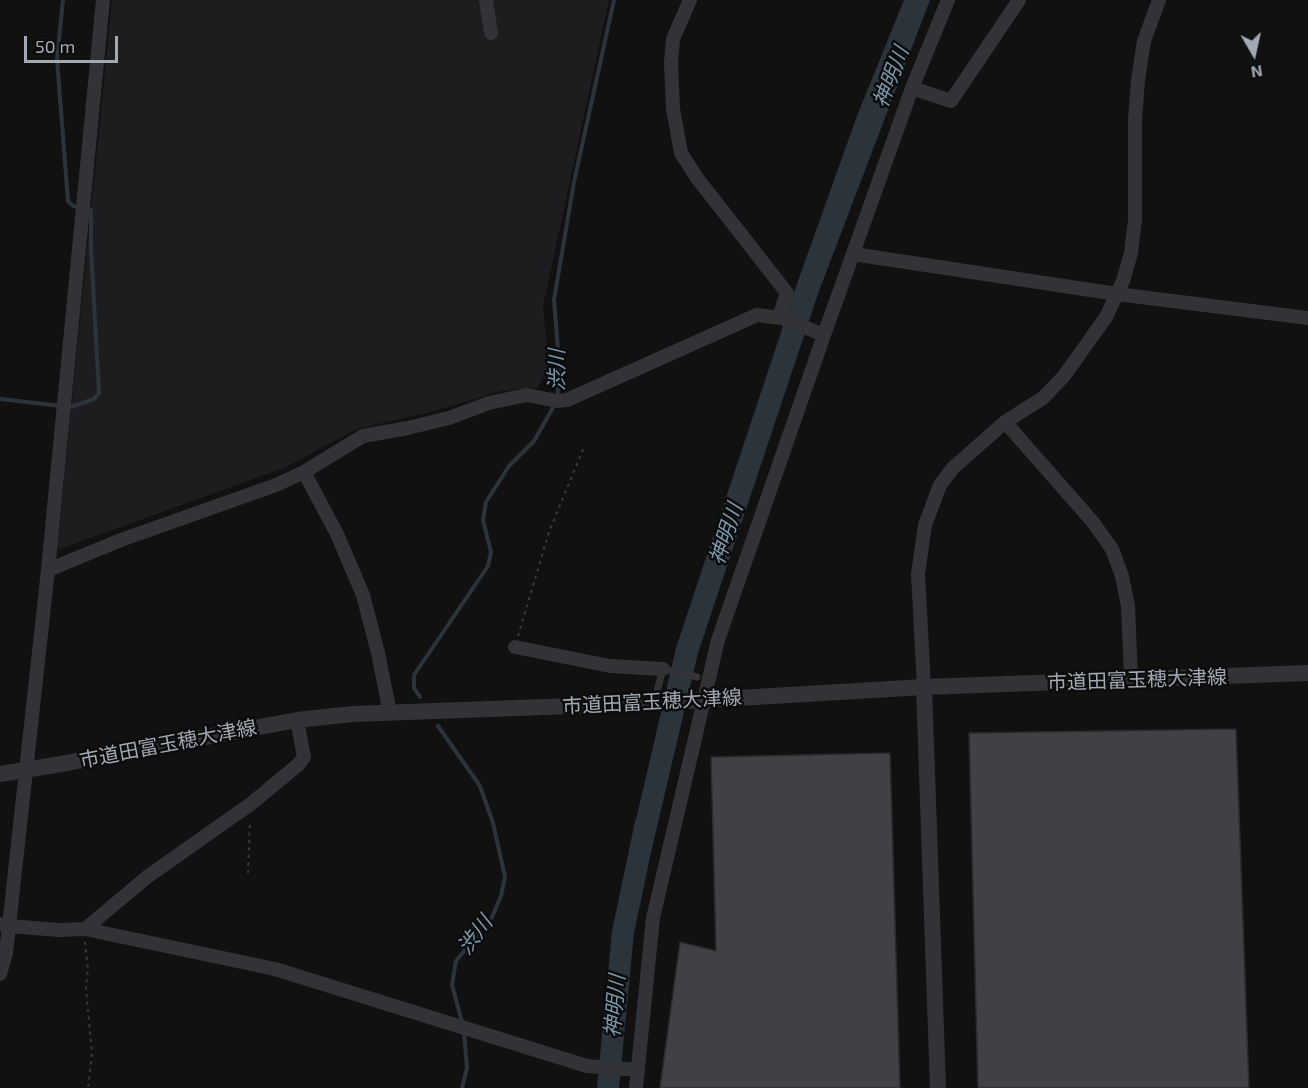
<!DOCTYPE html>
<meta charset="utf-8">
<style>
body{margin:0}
#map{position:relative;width:1308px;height:1088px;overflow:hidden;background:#111112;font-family:"Exo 2",sans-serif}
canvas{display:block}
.north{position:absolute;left:1224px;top:24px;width:60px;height:60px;-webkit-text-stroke:4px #0c0c0d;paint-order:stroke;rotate:171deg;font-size:16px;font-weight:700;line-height:24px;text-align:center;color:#a2a9b3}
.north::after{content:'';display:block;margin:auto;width:21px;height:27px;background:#a2a9b3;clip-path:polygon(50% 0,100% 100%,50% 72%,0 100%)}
.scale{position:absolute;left:24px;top:36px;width:94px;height:27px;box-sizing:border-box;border:3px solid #a2a9b3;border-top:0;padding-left:8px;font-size:18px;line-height:21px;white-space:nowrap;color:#a2a9b3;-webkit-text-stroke:4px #0c0c0d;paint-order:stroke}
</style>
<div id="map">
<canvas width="1308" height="1088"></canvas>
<div class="north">N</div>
<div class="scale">50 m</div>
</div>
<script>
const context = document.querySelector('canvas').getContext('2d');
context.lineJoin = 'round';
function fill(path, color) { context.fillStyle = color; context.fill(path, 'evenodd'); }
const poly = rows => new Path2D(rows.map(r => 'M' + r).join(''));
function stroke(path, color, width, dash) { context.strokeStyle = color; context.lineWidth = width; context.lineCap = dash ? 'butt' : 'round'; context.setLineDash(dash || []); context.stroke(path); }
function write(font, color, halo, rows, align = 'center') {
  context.font = font + ' "Exo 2","Noto Sans JP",sans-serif'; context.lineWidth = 5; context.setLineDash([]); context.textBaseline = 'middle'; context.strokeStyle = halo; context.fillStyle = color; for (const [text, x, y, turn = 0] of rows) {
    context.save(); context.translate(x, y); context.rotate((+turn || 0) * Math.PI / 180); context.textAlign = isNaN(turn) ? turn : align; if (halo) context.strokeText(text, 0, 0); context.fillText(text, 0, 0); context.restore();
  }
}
fill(poly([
 [112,0,609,0,543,306,549,367,537,388,501,391,431,412,357,429,284,468,57,550]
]), '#1d1d1f');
fill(poly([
 [904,0,930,0,819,291,698,653,651,852,629,850,676,648,798,281,857,116]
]), '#2b343a');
stroke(poly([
 [557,397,560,375,554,300,574,182,614,0],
 [0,399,71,407,94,399,99,393,91,248,91,210,73,206,68,201,57,59,63,0],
 [420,697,414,688,414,675,488,566,491,552,483,520,486,502,509,466,534,441,555,404],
 [438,726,480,786,493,823,505,877,501,896,492,917,456,961,452,985,462,1022],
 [462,1088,467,1068,464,1033]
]), '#2b343a', 4);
stroke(poly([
 [608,1088,623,932,646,823]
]), '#2b343a', 22);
const building = poly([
 [1236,729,1249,1088,978,1088,969,733,1236,729],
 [890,753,900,1088,660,1088,680,942,716,951,711,757,890,753]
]);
fill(building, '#404145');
stroke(building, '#2b2b2e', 1.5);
stroke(poly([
 [518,636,549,532,584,447],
 [248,873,250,821],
 [85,942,88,969,86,990,92,1053,88,1088]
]), '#383a3e', 2, [3, 4.5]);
stroke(poly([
 [654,703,663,669,697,677]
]), '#323337', 7);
stroke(poly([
 [486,0,491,33],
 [690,0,673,39,671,63,673,109,681,153,697,178,787,293,779,317],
 [912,88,951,101,1019,0],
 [853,254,1117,294,1308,318],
 [1005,422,1092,521,1112,549,1122,576,1128,606,1131,679],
 [304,472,337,534,363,595,378,653,390,713],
 [48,570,121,540,276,485,304,472,363,436,408,428,449,418,489,403,527,395,557,401,567,400,757,315,782,318,824,335],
 [515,647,610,666,663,669],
 [924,687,918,574,925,525,940,485,953,468,1005,422,1043,398,1064,376,1106,317,1123,281,1131,253,1135,220,1135,120,1138,80,1144,41,1159,0],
 [0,924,9,926,59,930,85,929,275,969,587,1066,638,1070],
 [85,929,147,877,252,803,299,764,304,757,297,720],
 [0,974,6,953,48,570,103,0],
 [636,1088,653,918,718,640,824,335,912,88,948,0]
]), '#323337', 14);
stroke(poly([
 [924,687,938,1088],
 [0,774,61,764,297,720,353,714,654,703,924,687,1308,673]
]), '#323337', 16);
write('20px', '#a2a9b3', '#0c0c0d', [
 ["市道田富玉穂大津線",1137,680,-2],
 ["市道田富玉穂大津線",652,702,-3],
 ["市道田富玉穂大津線",168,744,-11]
]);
write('italic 21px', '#799aae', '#0c0c0d', [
 ["神明川",891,77,-69],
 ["渋川",557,370,-90],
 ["神明川",726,534,-72],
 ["渋川",475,935,-53],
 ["神明川",615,1006,-85]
]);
</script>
